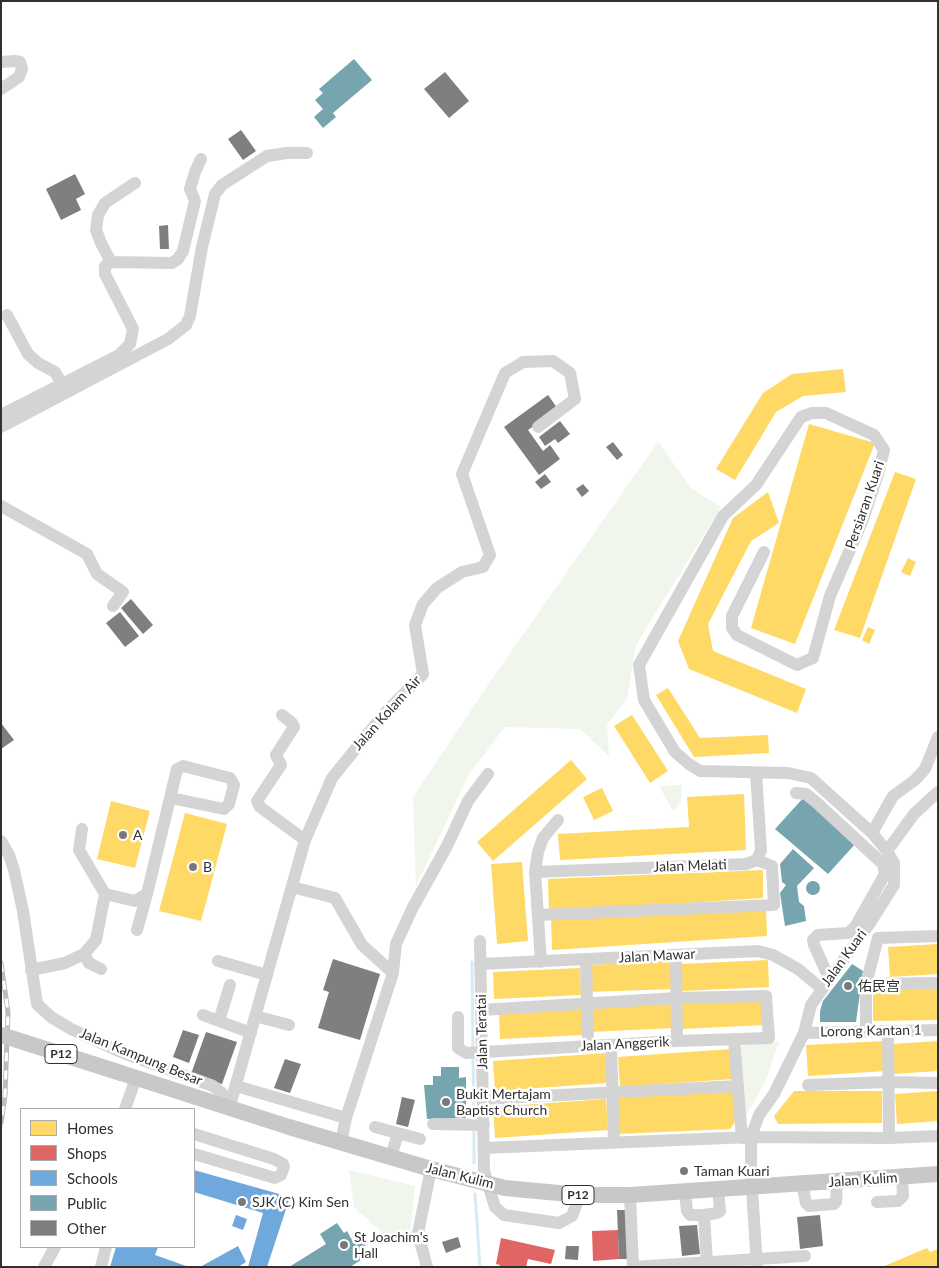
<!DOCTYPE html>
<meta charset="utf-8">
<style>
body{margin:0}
#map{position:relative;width:939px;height:1268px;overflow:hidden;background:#fff;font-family:Lato,sans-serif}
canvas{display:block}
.frame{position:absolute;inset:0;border:2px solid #303030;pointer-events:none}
.legend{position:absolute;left:20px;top:1108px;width:175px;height:140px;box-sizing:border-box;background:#fff;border:1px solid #acacac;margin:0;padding:6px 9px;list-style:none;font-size:15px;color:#303030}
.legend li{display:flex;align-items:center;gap:10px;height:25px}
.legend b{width:25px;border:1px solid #acacac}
</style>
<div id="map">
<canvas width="939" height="1268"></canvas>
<div class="frame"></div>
<ul class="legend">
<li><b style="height:14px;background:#ffd966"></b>Homes</li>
<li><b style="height:14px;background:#e06666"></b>Shops</li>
<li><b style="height:14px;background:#6fa8dc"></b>Schools</li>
<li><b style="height:14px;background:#76a5af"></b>Public</li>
<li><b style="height:14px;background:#7f7f7f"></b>Other</li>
</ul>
</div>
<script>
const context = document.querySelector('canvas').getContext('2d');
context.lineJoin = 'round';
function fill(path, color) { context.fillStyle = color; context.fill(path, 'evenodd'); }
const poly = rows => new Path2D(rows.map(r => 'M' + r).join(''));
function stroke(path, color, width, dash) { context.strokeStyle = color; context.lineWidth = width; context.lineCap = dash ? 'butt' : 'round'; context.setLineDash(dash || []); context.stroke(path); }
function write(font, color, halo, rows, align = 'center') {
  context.font = font + ' Lato,"Noto Sans SC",sans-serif'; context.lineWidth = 5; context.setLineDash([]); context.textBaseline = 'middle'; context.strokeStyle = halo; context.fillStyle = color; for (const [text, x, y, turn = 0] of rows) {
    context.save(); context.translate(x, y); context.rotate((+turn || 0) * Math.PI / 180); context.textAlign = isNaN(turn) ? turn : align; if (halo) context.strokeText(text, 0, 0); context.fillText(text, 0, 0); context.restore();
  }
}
fill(poly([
 [658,442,692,489,721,507,636,645,627,698,607,725,609,756,580,729,505,727,469,774,416,886,413,797,490,682],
 [682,785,681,802,673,811,659,786],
 [779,1042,765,1082,744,1119,740,1045],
 [349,1170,415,1186,410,1234,394,1244,354,1207]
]), '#f1f6ec');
fill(poly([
 [843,369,846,392,803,396,776,412,735,480,716,469,763,393,792,374],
 [809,424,875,443,795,644,751,628],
 [895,472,916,479,860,638,834,630],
 [768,492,779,523,751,541,708,624,713,651,806,689,797,713,689,669,678,641,733,518],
 [908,558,916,562,910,576,901,572],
 [868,627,875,630,869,644,862,640],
 [668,688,700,738,768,735,769,753,694,757,656,695],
 [632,715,668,771,650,783,614,726],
 [571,760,587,779,493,861,477,842],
 [602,788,613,811,594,820,583,797],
 [744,794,746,850,560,860,558,834,689,827,687,797],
 [111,801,150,811,135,868,97,859],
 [185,813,227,824,201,921,159,911],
 [522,862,528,941,497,944,491,864],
 [763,870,763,898,549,912,548,879],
 [766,908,767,936,552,950,551,917],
 [938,944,938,974,890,977,888,947],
 [768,960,769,987,682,991,681,964],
 [674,961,674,989,588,992,587,965],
 [580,968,581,995,494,999,493,972],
 [938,988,938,1020,873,1021,873,989],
 [763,998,765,1025,681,1029,680,1002],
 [673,1001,674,1028,591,1032,590,1005],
 [582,1008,583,1035,500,1039,499,1013],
 [884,1041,886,1071,808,1076,806,1045],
 [938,1041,938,1071,893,1074,892,1044],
 [731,1049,733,1079,620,1087,618,1057],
 [606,1053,608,1083,495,1091,493,1061],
 [734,1091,735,1122,730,1129,618,1134,616,1096],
 [794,1091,882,1091,882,1123,778,1124,774,1116],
 [938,1091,938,1121,897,1124,895,1094],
 [606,1099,608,1130,495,1138,493,1107],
 [680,1168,688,1168,688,1174,680,1174],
 [927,1248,930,1252,938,1249,938,1267,882,1267]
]), '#ffd966');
fill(poly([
 [618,1230,619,1259,593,1261,592,1231],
 [501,1238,555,1250,551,1264,528,1259,526,1267,499,1267,500,1265,496,1264]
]), '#e06666');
fill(poly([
 [194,1170,290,1197,267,1267,248,1267,263,1213,194,1192],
 [236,1215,247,1219,243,1230,232,1226],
 [238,1246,246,1262,238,1267,200,1267],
 [116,1247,158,1247,155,1255,189,1267,110,1267]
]), '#6fa8dc');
fill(poly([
 [354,59,372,80,333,113,336,117,323,128,314,117,323,109,315,100,323,93,319,89],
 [805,796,857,842,828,874,775,829],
 [793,849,814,868,797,886,799,902,804,906,806,921,785,926,780,893,786,885,782,882,780,864],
 '806 888a7 7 0 1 1 14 0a7 7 0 1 1-14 0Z',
 [852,964,863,971,856,1022,820,1022,820,1011,823,1001],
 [441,1067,459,1067,459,1078,466,1077,466,1118,427,1119,424,1085,433,1085,433,1076,441,1076],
 [337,1223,344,1233,347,1231,352,1240,359,1235,366,1246,359,1250,364,1258,350,1267,289,1267,326,1244,320,1234]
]), '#76a5af');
stroke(poly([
 [472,962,473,1048],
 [473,1055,474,1121],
 [474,1127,474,1163],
 [475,1194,480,1267]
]), '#d8eaf4', 3);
fill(poly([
 [445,72,469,101,449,118,424,89],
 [241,130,256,151,243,160,228,139],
 [75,174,85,194,76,199,81,210,61,220,46,189],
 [168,225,169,249,160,249,159,226],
 [548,395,558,409,528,430,543,451,550,445,560,459,539,475,504,427],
 [560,421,570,434,558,443,555,439,545,446,539,437],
 [613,442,623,455,617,460,606,447],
 [545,474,551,482,541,489,535,482],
 [583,484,589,491,582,497,576,489],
 [131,599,153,625,143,634,121,608],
 [120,612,139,636,125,647,106,623],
 [1,723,14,740,1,749],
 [333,959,380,974,360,1040,318,1028,329,992,323,990],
 [183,1030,199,1035,189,1063,173,1057],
 [206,1032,237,1042,222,1084,191,1074],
 [285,1059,301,1064,290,1093,274,1088],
 [402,1097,415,1100,408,1127,396,1124],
 [617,1210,628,1210,630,1259,619,1259],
 [820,1215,823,1246,800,1249,797,1217],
 [697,1225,700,1254,682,1256,679,1226],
 [458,1237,461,1247,446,1253,442,1242],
 [566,1246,579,1246,578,1260,565,1259]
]), '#7f7f7f');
stroke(poly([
 [1,62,15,61,20,62,22,69,19,77,1,89],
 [111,262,101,243,96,230,98,215,105,203,135,183],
 [7,315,28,354,38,363,55,372,62,384],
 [1,415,119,355,130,344,133,329,105,274,105,266,111,262,172,263,178,259,183,251,195,201,190,189,195,172,201,159],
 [1,427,168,339,186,325,190,316,202,247,215,194,222,185,267,156,287,153,307,153],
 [1,506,87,554,97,574,123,592,113,606],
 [282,715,292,723,294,727,276,755,281,765,257,801,260,807,305,840],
 [796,793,806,794,816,802,883,864,885,874,855,927,848,933,818,935,813,940,814,945,829,978],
 [872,833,893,796,915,780,925,769,938,737],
 [1,841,9,855,14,870,23,911,37,1004,51,1017,71,1029,121,1052,213,1086,222,1093,229,1109],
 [887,851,914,814,938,792],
 [535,872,746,864,757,860,761,850,756,773],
 [292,887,335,898,362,945,393,973],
 [105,894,135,901,147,894,177,769,183,766,230,778,234,785,229,804,224,809,171,798],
 [538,915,774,905,772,866,757,860],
 [137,930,147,894],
 [480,941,484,1171,495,1207,504,1215,559,1223,572,1216,580,1195],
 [84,954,89,963,101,969],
 [676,955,677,1041],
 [586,959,588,1046],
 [218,961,267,975],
 [541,962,535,872,538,852,543,838,558,820],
 [480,964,758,951,773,955,798,969,822,989],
 [31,970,65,963,84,954,96,940,105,894,79,850,82,829],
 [866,984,938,983],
 [203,1015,251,1033],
 [255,1016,289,1025],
 [458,1017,458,1048,466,1053,677,1041,769,1038,766,996,677,998,481,1010],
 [219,1021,230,985],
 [866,1031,866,984,878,938,938,936],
 [888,1031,889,1138],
 [804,1033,938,1030],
 [734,1039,742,1138],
 [611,1045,614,1143],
 [808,1085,889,1082,938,1083],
 [236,1086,346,1118],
 [483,1099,738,1086],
 [125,1109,136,1078],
 [229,1109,305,840,332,778,383,715,423,674,415,625,423,604,437,588,462,572,483,567,490,555,462,474,505,373,523,362,553,361,570,373,575,399,538,427],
 [433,1124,484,1125],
 [375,1127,420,1139],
 [194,1134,274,1159,283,1164,284,1167,281,1175,275,1178,194,1154],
 [341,1143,346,1118,393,973,396,944,412,909,447,846,468,801,488,774],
 [484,1148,751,1137,889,1138,938,1136],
 [391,1157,398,1133],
 [802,1184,806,1203,809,1206,834,1204,836,1202,837,1181],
 [685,1192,687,1211,690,1215,704,1215,707,1263],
 [630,1195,633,1267,805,1256],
 [877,1202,898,1201,903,1196,902,1177],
 [704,1215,717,1213,720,1211,718,1189],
 [44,1267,55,1247],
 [101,1267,106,1247],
 [427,1267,418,1233,431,1169],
 [757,1267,751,1173,751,1137,759,1115,774,1094,804,1033,811,1005,870,923,894,885,894,863,887,851,872,833,811,778,788,773,700,771,689,764,675,752,644,700,639,665,723,516,756,485,801,417,812,413,826,413,874,435,884,450,878,474,862,522,830,596,813,658,797,665,737,635,732,628,732,616,764,552]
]), '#d4d4d4', 12);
stroke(poly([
 [121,1073,289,1127,431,1169,505,1188,580,1195,630,1195,938,1174]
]), '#c8c8c8', 16);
const rail = poly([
 [1,963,8,1012,5,1096,1,1123]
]);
stroke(rail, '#bcbcbc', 5);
stroke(rail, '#fff', 3, [9]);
stroke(poly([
 [1,1035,121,1073]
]), '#c8c8c8', 16);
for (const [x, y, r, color] of [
 [123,835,5,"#787878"],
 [193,867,5,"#787878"],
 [848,986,5,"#787878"],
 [446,1102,5,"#787878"],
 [684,1171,5,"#787878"],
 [242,1202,5,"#787878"],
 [344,1245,5,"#787878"]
]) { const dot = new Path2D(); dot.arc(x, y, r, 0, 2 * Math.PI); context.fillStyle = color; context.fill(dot); stroke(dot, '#fff', 2); }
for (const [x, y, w] of [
 [61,1054,32],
 [578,1195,32]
]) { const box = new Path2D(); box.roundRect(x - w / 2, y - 9.5, w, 19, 4); context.fillStyle = '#fff'; context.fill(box); stroke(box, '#303030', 1); }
write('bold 12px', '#303030', null, [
 ["P12",61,1054],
 ["P12",578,1195]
]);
write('14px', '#303030', '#fff', [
 ["Persiaran Kuari",865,505,-71],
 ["Jalan Kolam Air",387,713,-48],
 ["Jalan Melati",690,866,-2],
 ["Jalan Mawar",657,956,-3],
 ["Jalan Kuari",844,958,-54],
 ["Lorong Kantan 1",871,1031,-1],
 ["Jalan Teratai",482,1032,-91],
 ["Jalan Anggerik",625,1044,-3],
 ["Jalan Kampung Besar",141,1057,22],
 ["Jalan Kulim",460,1176,14],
 ["Jalan Kulim",863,1180,-4]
]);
write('14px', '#303030', '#fff', [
 ["A",133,835],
 ["B",203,867],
 ["佑民宫",858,986],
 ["Bukit Mertajam",456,1094],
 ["Baptist Church",456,1110],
 ["Taman Kuari",694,1171],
 ["SJK (C) Kim Sen",252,1202],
 ["St Joachim's",354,1237],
 ["Hall",354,1253]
], 'left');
</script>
